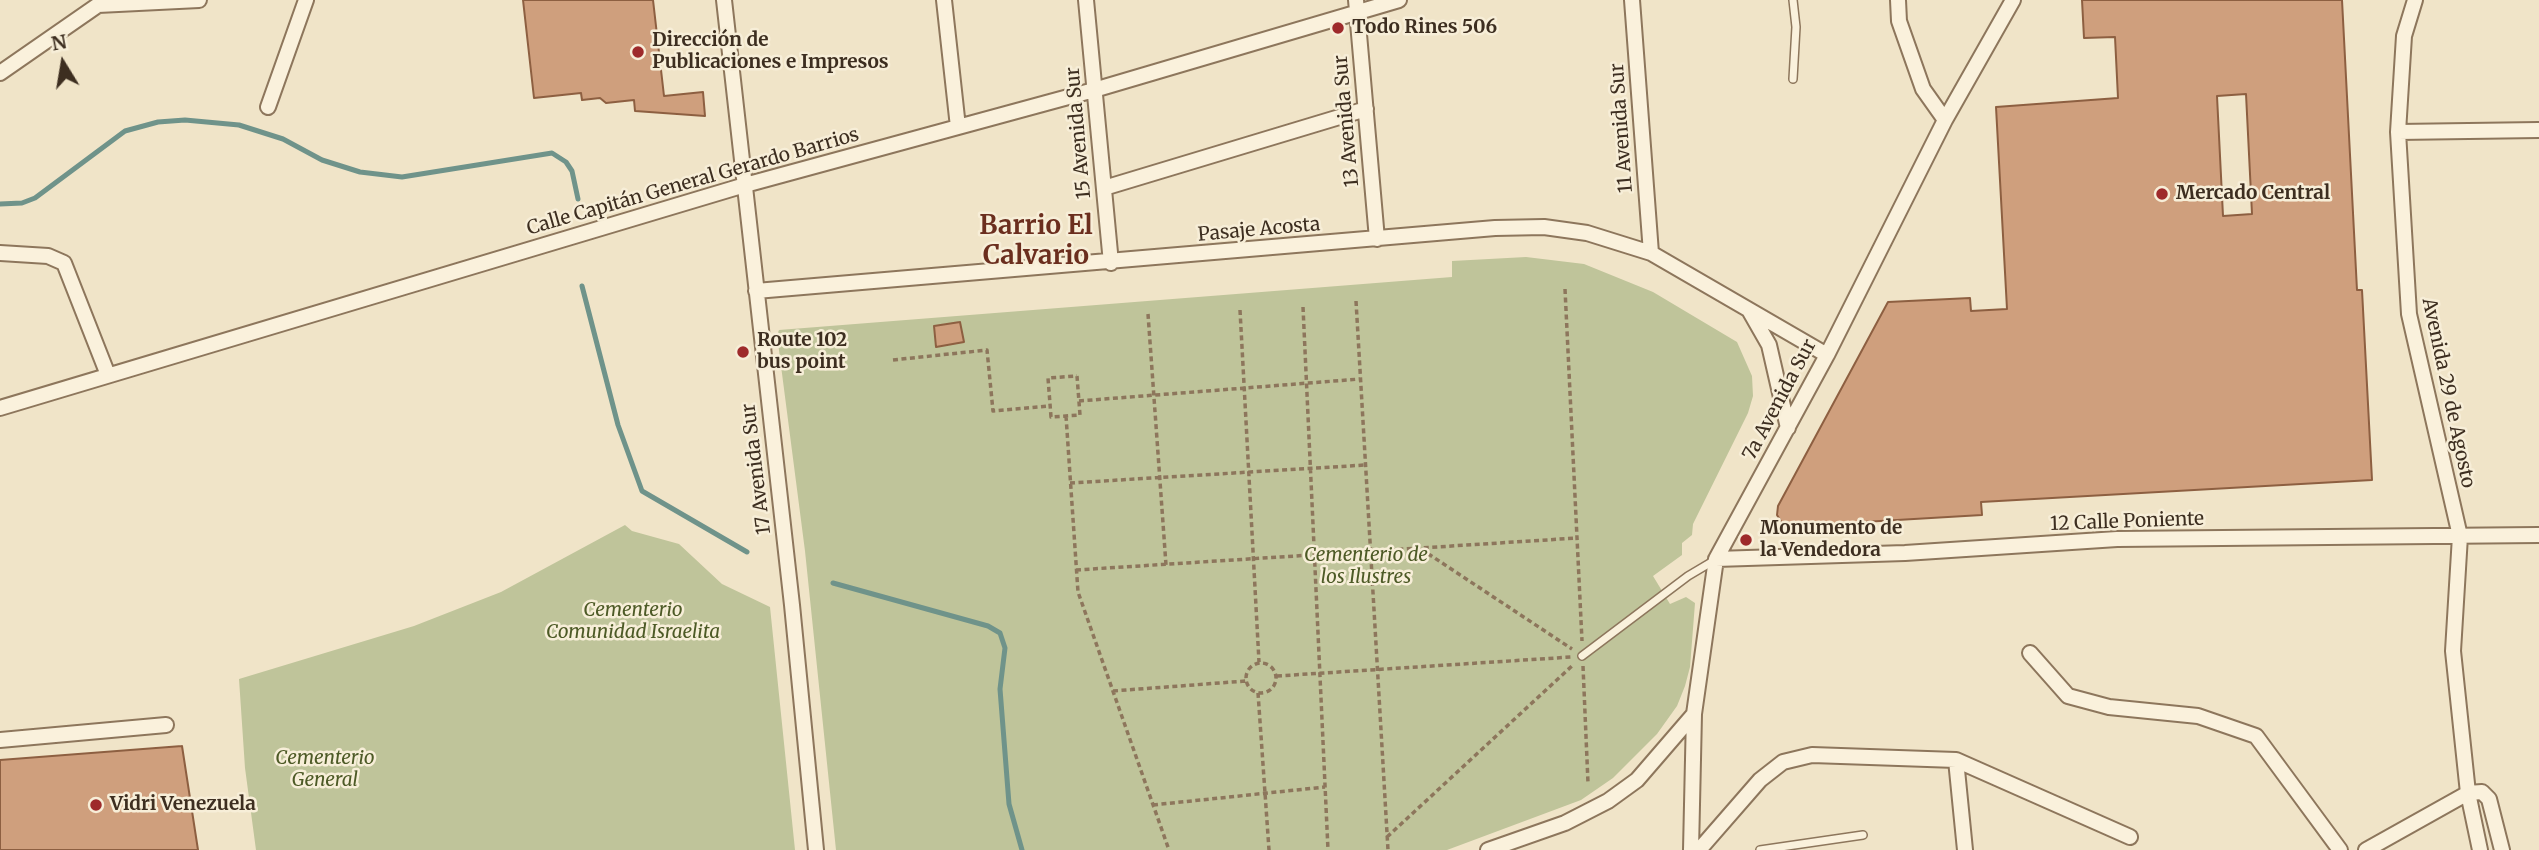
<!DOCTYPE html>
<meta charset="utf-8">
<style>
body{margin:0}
#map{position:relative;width:2539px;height:850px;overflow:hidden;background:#f0e4c8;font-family:Merriweather,serif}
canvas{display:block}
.north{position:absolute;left:28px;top:28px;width:70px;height:70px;-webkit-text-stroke:5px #f7eed8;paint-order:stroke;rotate:349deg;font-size:19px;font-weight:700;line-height:28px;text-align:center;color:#3d2e20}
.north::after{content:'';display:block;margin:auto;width:24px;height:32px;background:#3d2e20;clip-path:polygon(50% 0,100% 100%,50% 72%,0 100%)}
</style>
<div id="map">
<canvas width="2539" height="850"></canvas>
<div class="north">N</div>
</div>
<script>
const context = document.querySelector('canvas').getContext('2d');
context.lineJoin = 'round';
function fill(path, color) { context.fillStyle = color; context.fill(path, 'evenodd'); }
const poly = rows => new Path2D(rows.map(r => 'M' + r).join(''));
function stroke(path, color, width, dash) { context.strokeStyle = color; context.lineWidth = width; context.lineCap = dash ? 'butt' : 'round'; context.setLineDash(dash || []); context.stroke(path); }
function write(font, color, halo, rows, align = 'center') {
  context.font = font + ' Merriweather,serif'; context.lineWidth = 5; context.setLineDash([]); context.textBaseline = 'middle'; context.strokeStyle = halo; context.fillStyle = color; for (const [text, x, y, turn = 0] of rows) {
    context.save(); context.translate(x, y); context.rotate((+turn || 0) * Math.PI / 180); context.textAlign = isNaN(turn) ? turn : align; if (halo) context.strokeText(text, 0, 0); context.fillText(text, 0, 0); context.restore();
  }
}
fill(poly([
 [1526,257,1584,264,1653,292,1737,342,1752,376,1753,396,1748,413,1693,524,1692,535,1682,543,1682,555,1653,576,1670,604,1686,597,1695,603,1690,667,1685,686,1677,706,1657,734,1613,778,1581,800,1447,850,836,850,805,551,777,335,779,330,1452,277,1452,261],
 [625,525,632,531,679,544,722,584,770,607,795,850,256,850,245,768,239,679,414,626,501,592]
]), '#bfc49a');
stroke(poly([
 [0,204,22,203,35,198,125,131,158,122,185,120,239,125,283,139,322,160,360,172,402,177,552,153,566,162,572,171,578,199],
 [582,286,618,425,642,491,747,552],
 [833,583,988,626,1000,633,1005,648,1000,689,1009,804,1022,850]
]), '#6f938a', 5);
const building = poly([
 [523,0,653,0,664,96,703,92,705,116,635,111,634,100,606,103,600,98,582,100,581,93,534,98,523,0],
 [2082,0,2342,0,2357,290,2362,290,2372,480,1981,502,1982,515,1795,526,1782,523,1777,515,1778,506,1888,302,1970,298,1971,311,2007,309,1996,107,2118,98,2115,37,2084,38,2082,0],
 [2246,94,2252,214,2223,216,2217,96,2246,94],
 [960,322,964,342,936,347,934,326,960,322],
 [182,746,198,850,0,850,0,760,182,746]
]);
fill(building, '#cf9f7d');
stroke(building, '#8d5f41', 2);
const lane = poly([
 [1793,0,1796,27,1793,79],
 [1582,656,1688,576,1715,560],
 [1760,850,1863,835]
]);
const street = poly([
 [724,0,792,605,816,850],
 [944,0,958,127],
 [1086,0,1111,263],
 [1356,0,1377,239],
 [1632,0,1651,253],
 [1898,0,1899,21,1923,89,1945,120],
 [2415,0,2404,36,2398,132,2409,314,2460,536,2453,651,2468,793,2480,850],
 [0,73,98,5,199,0],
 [268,107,306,0],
 [2398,132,2539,130],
 [1104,188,1366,109],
 [0,253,48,256,64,263,108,375],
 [756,291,1495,228,1544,227,1587,233,1651,253,1827,355],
 [1749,310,1769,345,1788,428],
 [0,408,745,185,1094,90,1399,0],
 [1716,559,1905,553,2117,539,2539,535],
 [2030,653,2068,696,2109,707,2198,716,2256,736,2340,850],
 [0,740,166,725],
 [1956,760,1965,850],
 [1488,850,1565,823,1608,801,1637,780,1694,714],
 [1691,850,1694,714,1716,559,1827,355,1945,120,2013,0],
 [1699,850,1760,780,1783,762,1812,755,1956,760,2130,837],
 [2366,850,2468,793,2482,792,2489,799,2502,850]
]);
stroke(lane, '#8d765c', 10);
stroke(street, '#8d765c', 18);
stroke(poly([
 [1565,289,1582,641],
 [1356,301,1388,850],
 [1303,307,1328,850],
 [1240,310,1259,662],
 [1148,314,1166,565],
 [893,360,987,350,993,411,1050,406],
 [1077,376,1080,415,1051,417,1048,378,1077,376],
 [1079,401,1360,379],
 [1066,416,1078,592,1169,850],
 [1070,483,1365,465],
 [1421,549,1572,649],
 [1076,570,1577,538],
 '1246 678a15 15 0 1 1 30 0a15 15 0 1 1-30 0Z',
 [1583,666,1588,783],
 [1277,676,1571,657],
 [1113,691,1246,681],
 [1258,693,1269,850],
 [1153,805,1325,787],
 [1387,837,1573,665]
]), '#8d765c', 3.5, [5, 3.5]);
stroke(lane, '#faf1dc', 7);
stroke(street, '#faf1dc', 14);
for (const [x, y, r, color] of [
 [1338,28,7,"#9e2a2b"],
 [638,52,7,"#9e2a2b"],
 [2162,194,7,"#9e2a2b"],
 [743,352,7,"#9e2a2b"],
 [1746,540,7,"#9e2a2b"],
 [96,805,7,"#9e2a2b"]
]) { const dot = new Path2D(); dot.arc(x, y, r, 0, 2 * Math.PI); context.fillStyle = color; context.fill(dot); stroke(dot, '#f7eed8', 2.5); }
write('bold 19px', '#3d2e20', '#f7eed8', [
 ["Todo Rines 506",1352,28],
 ["Dirección de",652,41],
 ["Publicaciones e Impresos",652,63],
 ["Mercado Central",2176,194],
 ["Route 102",757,341],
 ["bus point",757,363],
 ["Monumento de",1760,529],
 ["la Vendedora",1760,551],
 ["Vidri Venezuela",110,805]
], 'left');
write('19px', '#3d2e20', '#f7eed8', [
 ["13 Avenida Sur",1347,121,-95],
 ["11 Avenida Sur",1622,128,-94],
 ["15 Avenida Sur",1079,133,-95],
 ["Calle Capitán General Gerardo Barrios",693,182,-16],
 ["Pasaje Acosta",1259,230,-5],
 ["Avenida 29 de Agosto",2448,393,78],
 ["7a Avenida Sur",1780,400,-62],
 ["17 Avenida Sur",757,469,-97],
 ["12 Calle Poniente",2127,522,-2]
]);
write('italic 19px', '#4d5a26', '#f7eed8', [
 ["Cementerio de",1366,556],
 ["los Ilustres",1366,578],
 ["Cementerio",633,611],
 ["Comunidad Israelita",633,633],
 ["Cementerio",325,759],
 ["General",325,781]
]);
write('bold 26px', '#6b2e1e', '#f7eed8', [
 ["Barrio El",1036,227],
 ["Calvario",1036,257]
]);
</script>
